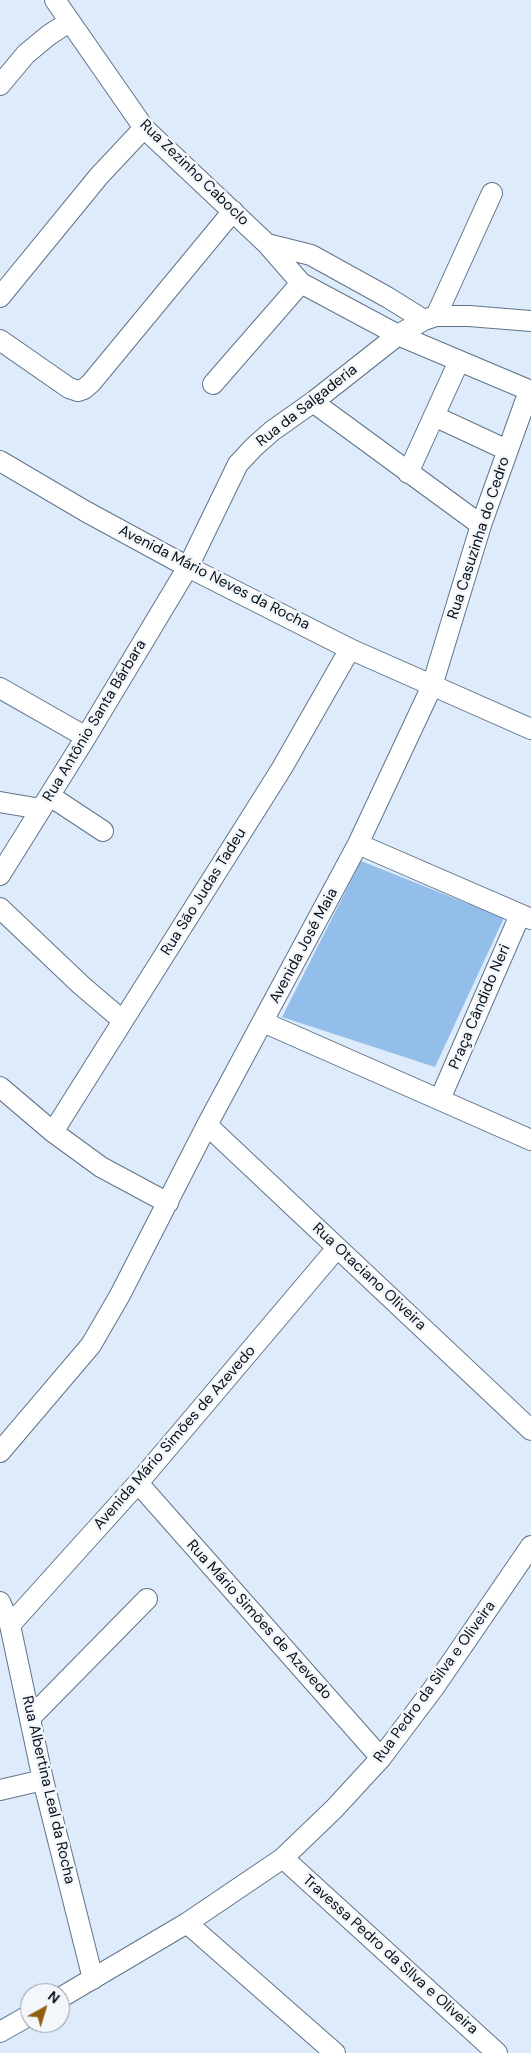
<!DOCTYPE html>
<meta charset="utf-8">
<style>
body{margin:0}
#map{position:relative;width:531px;height:2053px;overflow:hidden;background:#ddebfa;font-family:"DM Sans",sans-serif}
canvas{display:block}
.north{position:absolute;left:20px;top:1983px;width:50px;height:50px;box-sizing:border-box;background:#f3f7fc;border:1px solid #959ba1;border-radius:50%;rotate:39deg;font-size:14px;font-weight:700;line-height:20px;text-align:center;color:#081018}
.north::after{content:'';display:block;margin:auto;width:18px;height:22px;background:#915e0f;clip-path:polygon(50% 0,100% 100%,50% 72%,0 100%)}
</style>
<div id="map">
<canvas width="531" height="2053"></canvas>
<div class="north">N</div>
</div>
<script>
const context = document.querySelector('canvas').getContext('2d');
context.lineJoin = 'round';
function fill(path, color) { context.fillStyle = color; context.fill(path, 'evenodd'); }
const poly = rows => new Path2D(rows.map(r => 'M' + r).join(''));
function stroke(path, color, width, dash) { context.strokeStyle = color; context.lineWidth = width; context.lineCap = dash ? 'butt' : 'round'; context.setLineDash(dash || []); context.stroke(path); }
function write(font, color, halo, rows, align = 'center') {
  context.font = font + ' "DM Sans",sans-serif'; context.lineWidth = 5; context.setLineDash([]); context.textBaseline = 'middle'; context.strokeStyle = halo; context.fillStyle = color; for (const [text, x, y, turn = 0] of rows) {
    context.save(); context.translate(x, y); context.rotate((+turn || 0) * Math.PI / 180); context.textAlign = isNaN(turn) ? turn : align; if (halo) context.strokeText(text, 0, 0); context.fillText(text, 0, 0); context.restore();
  }
}
fill(poly([
 [361,861,504,918,435,1067,282,1017]
]), '#94beea');
const minor = poly([
 [55,0,144,128,267,244,301,283,398,335,531,391],
 [0,85,26,54,49,35,69,22],
 [267,244,311,255,387,297,424,320],
 [0,297,99,176,144,128],
 [436,316,492,193],
 [0,340,69,388,78,391,84,389,91,383,233,211],
 [213,384,301,283],
 [313,402,481,525],
 [434,416,507,450],
 [0,461,85,511,188,567,350,649,531,729],
 [408,473,459,361],
 [0,688,86,737],
 [50,796,103,831],
 [0,802,41,809],
 [358,844,531,919],
 [0,875,86,737,188,567,238,464,254,447,272,431,313,402,398,335,424,320,436,316,469,316,531,321],
 [0,908,81,985,122,1020],
 [263,1022,531,1140],
 [0,1087,53,1132,101,1167,168,1203],
 [440,1099,520,915],
 [207,1125,531,1430],
 [53,1132,282,768,350,649],
 [0,1452,91,1345,120,1295,207,1125,358,844,432,686,481,525,529,391],
 [138,1483,381,1758],
 [0,1602,10,1625,43,1780,93,1979],
 [10,1625,138,1483,337,1248],
 [31,1717,147,1599],
 [0,1790,43,1780],
 [283,1858,497,2053],
 [187,1923,335,2053],
 [60,1998,187,1923,283,1858,334,1809,381,1758,433,1689,531,1546],
 [0,2032,30,2015]
]);
stroke(minor, '#60748a', 22);
stroke(minor, '#fff', 20);
write('15px', '#081018', '#f3f7fc', [
 ["Rua Zezinho Caboclo",194,173,44],
 ["Rua da Salgaderia",307,406,-38],
 ["Rua Casuzinha do Cedro",479,538,-72],
 ["Avenida Mário Neves da Rocha",214,578,27],
 ["Rua Antônio Santa Bárbara",95,721,-59],
 ["Rua São Judas Tadeu",204,892,-58],
 ["Avenida José Maia",304,946,-62],
 ["Praça Cândido Neri",480,1007,-67],
 ["Rua Otaciano Oliveira",369,1277,43],
 ["Avenida Mário Simões de Azevedo",175,1438,-49],
 ["Rua Mário Simões de Azevedo",259,1620,48],
 ["Rua Pedro da Silva e Oliveira",435,1682,-54],
 ["Rua Albertina Leal da Rocha",48,1790,77],
 ["Travessa Pedro da SIlva e Oliveira",390,1955,42]
]);
</script>
